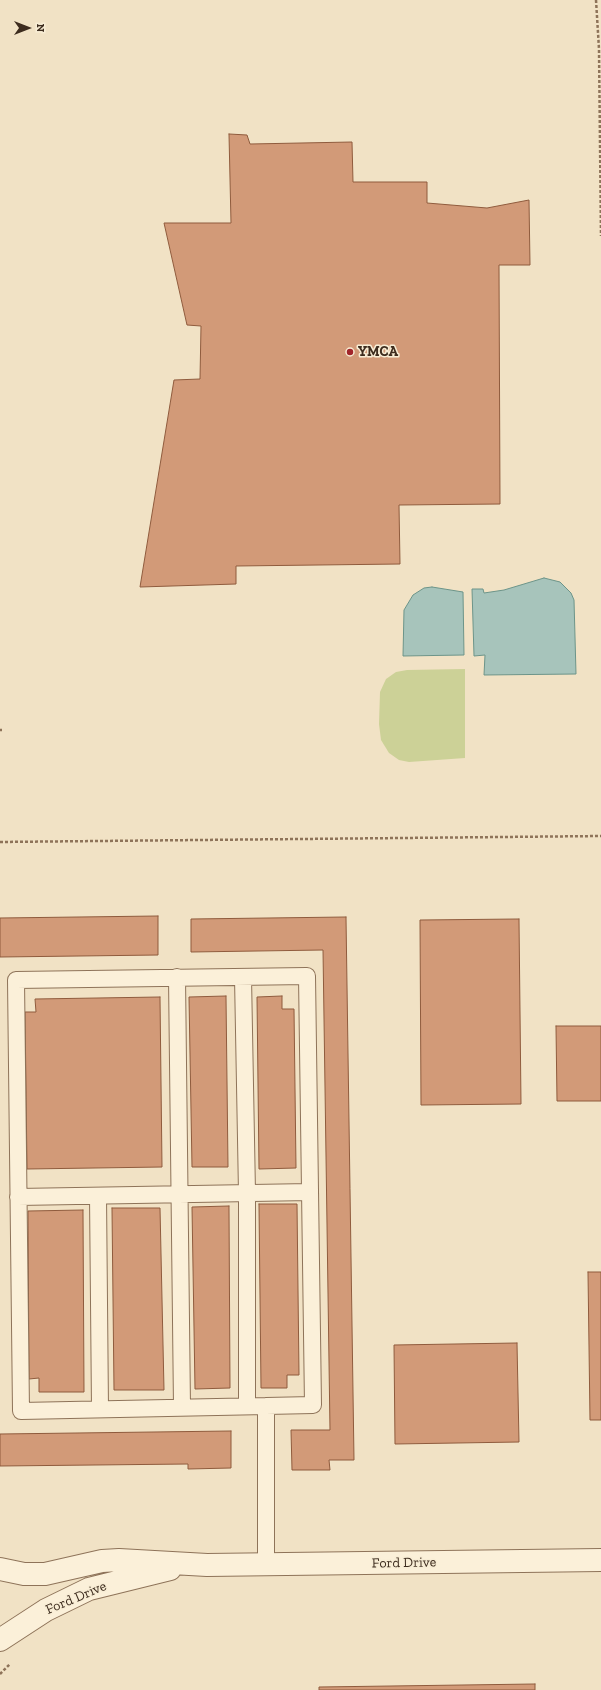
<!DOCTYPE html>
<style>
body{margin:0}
#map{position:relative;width:601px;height:1690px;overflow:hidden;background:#f1e2c5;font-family:"Zilla Slab",serif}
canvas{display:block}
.north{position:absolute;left:8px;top:8px;width:40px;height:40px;-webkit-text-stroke:3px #f8edd5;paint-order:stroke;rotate:90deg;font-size:11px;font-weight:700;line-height:16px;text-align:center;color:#3d2c1e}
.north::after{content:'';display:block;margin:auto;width:14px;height:18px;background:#3d2c1e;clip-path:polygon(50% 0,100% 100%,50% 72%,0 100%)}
</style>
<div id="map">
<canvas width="601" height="1690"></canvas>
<div class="north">N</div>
</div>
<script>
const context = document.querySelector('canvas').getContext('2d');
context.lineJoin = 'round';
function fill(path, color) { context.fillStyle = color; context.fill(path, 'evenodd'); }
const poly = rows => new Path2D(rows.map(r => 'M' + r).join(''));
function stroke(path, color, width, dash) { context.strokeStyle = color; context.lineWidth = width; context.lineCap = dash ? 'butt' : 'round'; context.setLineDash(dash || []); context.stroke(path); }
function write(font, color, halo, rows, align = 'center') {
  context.font = font + ' "Zilla Slab",serif'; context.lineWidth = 3; context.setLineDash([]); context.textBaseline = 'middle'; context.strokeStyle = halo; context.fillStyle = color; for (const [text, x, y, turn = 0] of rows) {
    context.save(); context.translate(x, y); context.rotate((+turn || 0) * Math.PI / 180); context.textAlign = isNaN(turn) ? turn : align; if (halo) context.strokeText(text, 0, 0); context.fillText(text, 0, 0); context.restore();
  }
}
fill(poly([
 [465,669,465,758,409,762,399,760,389,753,381,740,379,724,380,692,386,679,396,672,407,670]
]), '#ccd197');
const water = poly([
 [544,578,560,582,571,593,574,600,576,674,484,675,485,655,474,656,472,589,483,589,484,593,504,590,544,578],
 [432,587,463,592,464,655,403,656,404,610,413,595,424,588,432,587]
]);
fill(water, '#a7c4bb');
stroke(water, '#6c9489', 1);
const building = poly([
 [229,134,247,135,250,144,352,142,353,182,427,182,427,203,487,208,529,200,530,265,499,265,500,504,399,505,400,564,236,566,236,584,140,587,174,380,200,379,201,326,187,325,164,223,231,223,229,134],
 [158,916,158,955,0,957,0,918,158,916],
 [346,917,354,1460,329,1460,330,1470,292,1470,291,1430,330,1430,323,950,191,952,191,919,346,917],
 [519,919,521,1104,421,1105,420,920,519,919],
 [226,996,228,1167,192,1167,189,997,226,996],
 [282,996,282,1009,294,1009,296,1168,259,1169,257,997,282,996],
 [160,997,162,1167,27,1169,25,1012,36,1012,35,999,160,997],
 [556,1026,601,1026,601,1101,557,1101,556,1026],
 [259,1204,297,1204,299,1375,287,1375,287,1388,261,1388,259,1204],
 [229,1206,230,1388,195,1389,192,1207,229,1206],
 [112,1208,160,1208,164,1390,114,1390,112,1208],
 [83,1210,84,1392,39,1392,39,1378,29,1379,28,1211,83,1210],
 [588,1272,601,1272,601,1420,590,1420,588,1272],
 [517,1343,519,1442,395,1444,394,1345,517,1343],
 [231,1431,231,1468,188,1469,188,1464,0,1466,0,1434,231,1431],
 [535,1684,535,1690,319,1690,319,1687,535,1684]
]);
fill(building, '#d29a78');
stroke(building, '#8f5b3d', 1);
const lane = poly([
 [177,977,182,1407],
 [243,977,247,1193,247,1406],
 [98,1196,100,1409],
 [18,1197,310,1192],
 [266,1406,313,1405,307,976,16,980,21,1411,266,1406,266,1564]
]);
const street = poly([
 [0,1569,24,1574,45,1574,102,1561,119,1560,207,1565,601,1560],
 [0,1640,46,1610,89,1589,170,1569]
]);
stroke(lane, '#8e7359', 18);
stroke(street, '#8e7359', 24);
stroke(poly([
 [596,0,599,49,601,236],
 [0,730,2,730],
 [0,842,601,836],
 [0,1674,10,1664]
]), '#8e7359', 2.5, [3, 2]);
stroke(lane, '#fbf0d9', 16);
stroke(street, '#fbf0d9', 22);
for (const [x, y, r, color] of [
 [350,352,4,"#a1252a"]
]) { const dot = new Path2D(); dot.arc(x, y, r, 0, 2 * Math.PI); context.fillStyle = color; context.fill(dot); stroke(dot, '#f8edd5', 1.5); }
write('bold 14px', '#3d2c1e', '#f8edd5', [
 ["YMCA",358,352]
], 'left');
write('14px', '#3d2c1e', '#f8edd5', [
 ["Ford Drive",404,1563,-1],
 ["Ford Drive",76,1598,-23]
]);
</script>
